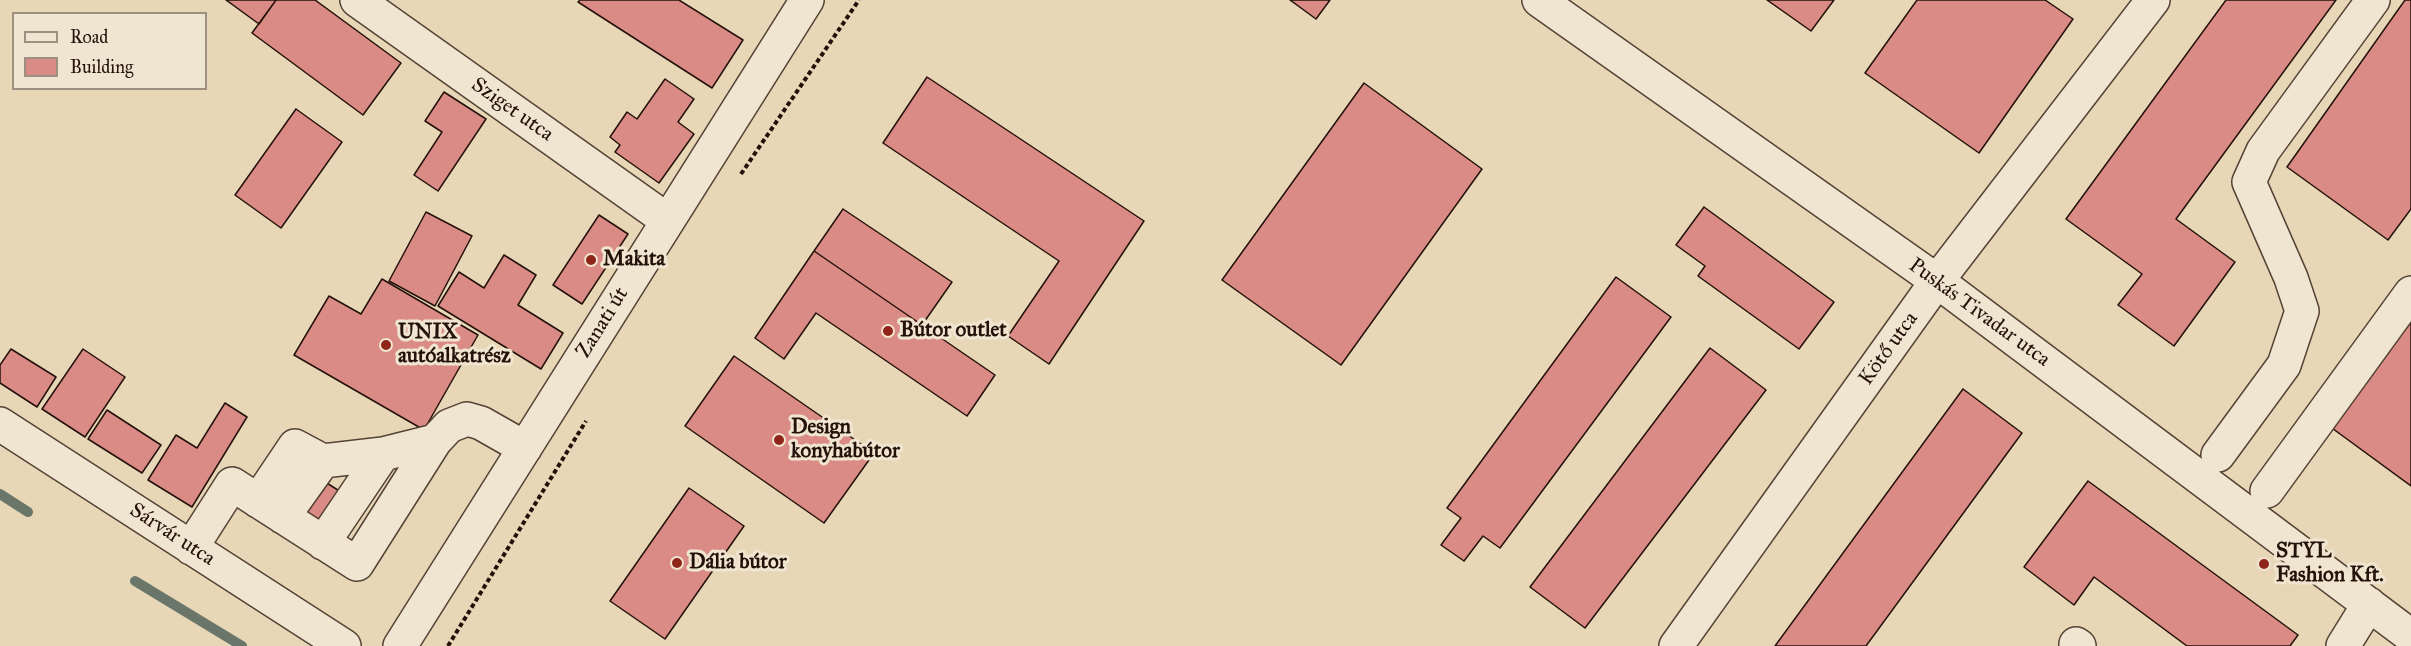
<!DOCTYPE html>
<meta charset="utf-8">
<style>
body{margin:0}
#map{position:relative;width:2411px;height:646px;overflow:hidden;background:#e8d7b7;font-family:"IM FELL Great Primer",serif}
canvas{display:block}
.legend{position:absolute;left:12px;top:12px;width:195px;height:78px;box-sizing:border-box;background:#f0e5d0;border:2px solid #9e9081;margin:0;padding:8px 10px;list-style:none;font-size:18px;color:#23110a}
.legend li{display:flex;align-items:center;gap:12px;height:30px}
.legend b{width:30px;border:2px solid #9e9081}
</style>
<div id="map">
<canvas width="2411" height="646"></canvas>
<ul class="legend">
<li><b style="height:8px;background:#f0e5d0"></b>Road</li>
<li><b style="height:16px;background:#da8b85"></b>Building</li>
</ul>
</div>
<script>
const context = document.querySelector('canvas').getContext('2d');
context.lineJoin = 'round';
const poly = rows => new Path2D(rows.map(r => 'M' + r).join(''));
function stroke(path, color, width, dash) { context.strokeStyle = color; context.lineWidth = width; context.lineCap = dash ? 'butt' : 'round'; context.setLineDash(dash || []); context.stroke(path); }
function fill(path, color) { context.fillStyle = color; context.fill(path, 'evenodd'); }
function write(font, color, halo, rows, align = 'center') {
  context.font = font + ' "IM FELL Great Primer",serif'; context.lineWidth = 6; context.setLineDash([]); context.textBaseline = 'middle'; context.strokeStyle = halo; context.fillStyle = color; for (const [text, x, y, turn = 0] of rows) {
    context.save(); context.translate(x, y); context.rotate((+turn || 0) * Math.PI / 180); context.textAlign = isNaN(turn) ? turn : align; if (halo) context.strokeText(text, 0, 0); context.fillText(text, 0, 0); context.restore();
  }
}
stroke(poly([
 [0,494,28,512],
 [135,581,242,646]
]), '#697669', 10);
const building = poly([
 [226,0,276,0,259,24,226,0],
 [276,0,315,0,401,63,363,115,252,33,276,0],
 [580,0,679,0,743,40,712,88,578,2,580,0],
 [1290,0,1330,0,1316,19,1290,0],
 [1767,0,1834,0,1811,31,1767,0],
 [1917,0,2045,0,2073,19,1979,153,1865,73,1917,0],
 [2226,0,2336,0,2176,219,2235,262,2174,346,2118,305,2142,274,2066,219,2226,0],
 [2405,0,2411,0,2411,209,2388,240,2287,167,2405,0],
 [927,77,1144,221,1049,364,1008,336,1059,261,883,143,927,77],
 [665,79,694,99,678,122,694,134,659,183,615,152,620,145,610,137,627,112,637,119,665,79],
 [1364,83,1482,169,1341,365,1222,280,1364,83],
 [444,92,486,119,438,191,414,175,442,132,425,121,444,92],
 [296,109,342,142,281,228,235,195,296,109],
 [1704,207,1834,302,1799,349,1698,276,1705,266,1676,245,1704,207],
 [843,209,952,282,922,325,814,251,843,209],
 [426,212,472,236,435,306,389,281,426,212],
 [599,215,628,234,582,304,553,285,599,215],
 [814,251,995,375,967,416,816,313,784,359,755,338,814,251],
 [504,255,536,275,518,305,563,333,541,369,438,306,459,272,484,288,504,255],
 [1616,277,1671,317,1500,548,1483,536,1464,561,1441,545,1461,518,1447,508,1616,277],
 [382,279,478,335,424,430,294,355,329,296,361,314,382,279],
 [2411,307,2411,486,2325,423,2411,307],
 [1710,348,1766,390,1585,628,1530,587,1710,348],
 [11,349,56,377,37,407,0,383,0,365,11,349],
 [83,349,125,377,85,437,42,409,83,349],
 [734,356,874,453,824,523,685,426,734,356],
 [1963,389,2022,433,1866,646,1775,646,1963,389],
 [225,403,247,417,192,507,148,480,176,435,197,448,225,403],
 [107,410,161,445,142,473,88,439,107,410],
 [299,465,361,505,341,535,280,494,299,465],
 [2088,481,2298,635,2290,646,2187,646,2094,577,2074,605,2024,567,2088,481],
 [689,488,744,526,665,639,610,601,689,488]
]);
fill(building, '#da8b85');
stroke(building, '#23110a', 1.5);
const minor = poly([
 [357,0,667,220],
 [1539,0,1937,281,2411,636],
 [0,424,344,646],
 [2218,455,2284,365,2302,311,2291,278,2249,182,2263,151,2373,0],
 [2267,491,2411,293],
 [258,501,295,446,323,461,383,454,435,441,449,426,467,419,481,423,525,448],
 [283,517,323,461],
 [323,543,383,454],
 [191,548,232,484,357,564,435,441],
 [2076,644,2079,646],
 [400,646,807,0],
 [1676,646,1937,281,2153,0],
 [2343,646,2369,604]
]);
stroke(minor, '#544235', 36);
stroke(poly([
 [741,174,859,0],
 [448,646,586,421]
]), '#23110a', 4, [4.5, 3]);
stroke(minor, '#f0e5d0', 33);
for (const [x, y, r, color] of [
 [591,260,6,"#8f2418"],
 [888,331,6,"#8f2418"],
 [386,345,6,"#8f2418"],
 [779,440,6,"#8f2418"],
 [677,563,6,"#8f2418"],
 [2264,564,6,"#8f2418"]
]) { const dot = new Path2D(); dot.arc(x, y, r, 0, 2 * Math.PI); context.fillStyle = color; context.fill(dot); stroke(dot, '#f0e5d0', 2); }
write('21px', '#23110a', '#f0e5d0', [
 ["Sziget utca",512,110,35],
 ["Puskás Tivadar utca",1979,313,36],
 ["Zanati út",603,323,-58],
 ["Kötő utca",1889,349,-54],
 ["Sárvár utca",172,535,33]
]);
write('bold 21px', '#23110a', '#f0e5d0', [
 ["Makita",603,260],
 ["Bútor outlet",900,331],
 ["UNIX",398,333],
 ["autóalkatrész",398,357],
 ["Design",791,428],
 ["konyhabútor",791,452],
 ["STYL",2276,552],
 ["Fashion Kft.",2276,576],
 ["Dália bútor",689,563]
], 'left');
</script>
